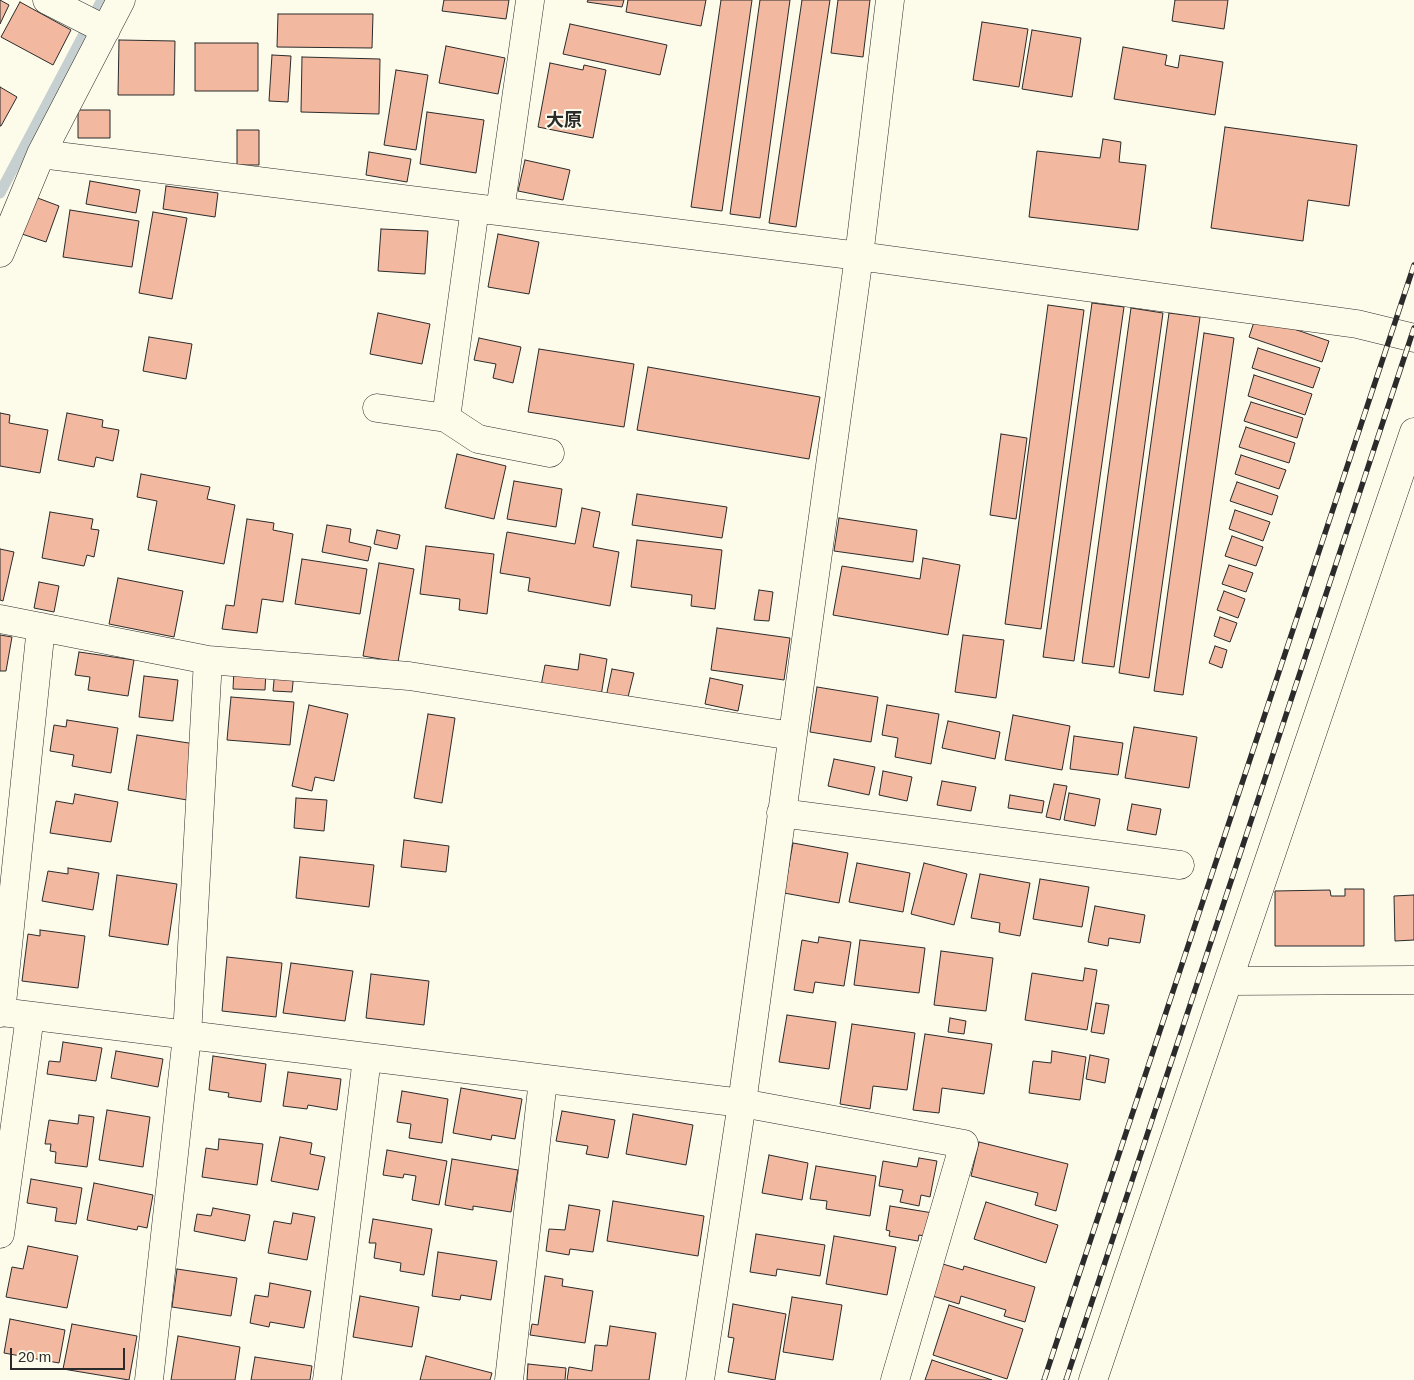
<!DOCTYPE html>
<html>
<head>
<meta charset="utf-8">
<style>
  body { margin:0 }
  #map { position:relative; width:1414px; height:1380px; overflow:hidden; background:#fdfbea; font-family:Helvetica,sans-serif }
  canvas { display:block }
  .scale { position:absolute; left:10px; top:1348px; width:115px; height:22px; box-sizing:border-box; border:2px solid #2b2b2b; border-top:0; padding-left:6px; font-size:15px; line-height:18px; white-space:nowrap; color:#2b2b2b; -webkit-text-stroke:4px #fdfbea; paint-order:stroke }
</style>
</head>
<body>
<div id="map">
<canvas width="1414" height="1380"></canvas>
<div class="scale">20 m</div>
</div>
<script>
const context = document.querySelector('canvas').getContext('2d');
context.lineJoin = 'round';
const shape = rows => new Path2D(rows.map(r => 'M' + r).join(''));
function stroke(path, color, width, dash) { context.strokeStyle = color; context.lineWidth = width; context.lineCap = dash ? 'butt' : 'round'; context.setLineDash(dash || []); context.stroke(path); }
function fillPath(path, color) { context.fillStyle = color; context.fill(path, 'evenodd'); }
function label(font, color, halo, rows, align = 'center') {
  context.font = font + ' Helvetica,"Noto Sans JP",sans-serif'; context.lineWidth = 4; context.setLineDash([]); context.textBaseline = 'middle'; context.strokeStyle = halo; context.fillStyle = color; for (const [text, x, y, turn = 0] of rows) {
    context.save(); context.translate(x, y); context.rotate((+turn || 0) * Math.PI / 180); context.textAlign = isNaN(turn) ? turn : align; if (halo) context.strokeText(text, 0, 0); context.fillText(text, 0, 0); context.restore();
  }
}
const stream = shape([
  [0,193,102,0]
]);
const building = shape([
  [0,0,9,5,0,24,0,0],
  [444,0,509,0,506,19,442,11,444,0],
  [588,0,624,0,622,7,587,2,588,0],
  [628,0,706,0,701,26,626,12,628,0],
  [721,0,752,0,722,211,691,207,721,0],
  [760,0,790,0,760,218,730,214,760,0],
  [802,0,830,0,796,227,769,223,802,0],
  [838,0,870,0,863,57,831,53,838,0],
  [1175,0,1228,0,1224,29,1172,21,1175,0],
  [20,2,71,30,53,65,1,37,20,2],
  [278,14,373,14,372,48,277,47,278,14],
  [982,22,1028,29,1019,87,973,80,982,22],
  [570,24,667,45,660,75,563,54,570,24],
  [1032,30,1081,38,1072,97,1022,89,1032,30],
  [119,40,175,41,174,95,118,95,119,40],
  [195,43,258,43,258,91,195,91,195,43],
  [446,46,505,58,498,94,439,83,446,46],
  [1123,47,1167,55,1165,65,1178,68,1180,55,1223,62,1215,115,1114,99,1123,47],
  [272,55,291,56,288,102,269,101,272,55],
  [302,57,380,59,379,114,301,112,302,57],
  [550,63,583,70,584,65,606,70,593,138,538,127,550,63],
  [396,70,428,75,416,150,384,145,396,70],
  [0,87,17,97,1,126,0,126,0,87],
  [78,110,110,110,110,138,78,138,78,110],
  [427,112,484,120,476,173,420,164,427,112],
  [1225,127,1357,145,1349,206,1308,200,1303,241,1211,228,1225,127],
  [237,130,259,130,259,165,237,165,237,130],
  [1103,139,1121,142,1119,162,1146,165,1138,230,1029,217,1037,151,1100,158,1103,139],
  [369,152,411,159,407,182,366,175,369,152],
  [525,160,570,170,563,200,518,191,525,160],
  [90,181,140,190,136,213,86,204,90,181],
  [166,186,218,193,215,217,163,209,166,186],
  [35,197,59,206,46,242,22,234,35,197],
  [70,210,139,221,132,267,63,257,70,210],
  [153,212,187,218,172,299,139,293,153,212],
  [381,229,428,231,425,274,378,271,381,229],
  [498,234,539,242,529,294,488,287,498,234],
  [1092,303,1124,307,1074,661,1043,657,1092,303],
  [1048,305,1084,310,1041,629,1005,624,1048,305],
  [1131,308,1163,313,1114,667,1082,663,1131,308],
  [378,313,430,324,422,364,370,354,378,313],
  [1169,313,1200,317,1149,678,1119,673,1169,313],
  [1256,316,1329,341,1322,362,1249,337,1256,316],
  [1204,333,1234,338,1183,695,1154,691,1204,333],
  [149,337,192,344,186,379,143,371,149,337],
  [479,338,521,347,513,383,493,378,496,364,474,360,479,338],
  [1258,348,1320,368,1313,388,1252,368,1258,348],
  [539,349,634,364,624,427,528,412,539,349],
  [648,367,820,397,809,459,637,430,648,367],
  [1254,375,1312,394,1305,415,1248,396,1254,375],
  [1251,402,1303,418,1297,438,1244,421,1251,402],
  [0,413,10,415,9,423,48,430,40,473,0,466,0,413],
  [67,413,103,420,102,427,119,430,113,461,96,457,94,467,58,460,67,413],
  [1246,427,1295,443,1289,463,1239,447,1246,427],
  [1001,434,1027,438,1016,519,990,515,1001,434],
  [457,454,506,466,494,519,445,508,457,454],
  [1241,455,1286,470,1279,489,1235,474,1241,455],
  [141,474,210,487,207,499,235,505,224,564,148,550,157,501,137,497,141,474],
  [514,481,562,489,556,527,507,519,514,481],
  [1237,482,1278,496,1272,515,1230,501,1237,482],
  [637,494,727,507,722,538,632,525,637,494],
  [582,508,600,512,593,547,619,552,610,606,528,591,530,578,500,573,507,532,575,544,582,508],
  [1235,510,1270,522,1263,541,1229,529,1235,510],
  [50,512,93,519,91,529,99,530,94,557,87,555,84,566,42,558,50,512],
  [839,518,917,530,913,562,834,551,839,518],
  [247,519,274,523,273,530,293,534,283,602,262,599,257,633,222,629,226,605,234,606,247,519],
  [327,525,351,529,349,542,371,547,368,561,322,552,327,525],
  [377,530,400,535,397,549,374,544,377,530],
  [1232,536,1263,547,1256,566,1225,556,1232,536],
  [637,540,722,550,715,609,691,606,692,595,631,587,637,540],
  [426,546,494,554,487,614,459,610,460,599,420,594,426,546],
  [0,549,14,552,3,601,0,600,0,549],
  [923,558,960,565,948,635,833,615,842,566,920,579,923,558],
  [302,559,367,569,360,614,295,604,302,559],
  [379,563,414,569,398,662,363,656,379,563],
  [1229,565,1253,573,1246,592,1222,584,1229,565],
  [118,578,183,591,174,637,109,624,118,578],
  [39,582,59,586,54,612,34,608,39,582],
  [759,590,773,592,769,621,754,620,759,590],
  [1224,591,1245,599,1238,618,1217,610,1224,591],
  [1220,617,1237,623,1230,642,1214,636,1220,617],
  [717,628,790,638,784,680,711,670,717,628],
  [0,635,12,637,6,671,0,671,0,635],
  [963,635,1004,640,996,698,955,692,963,635],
  [1215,646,1227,650,1222,668,1209,663,1215,646],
  [79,652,134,660,128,696,88,690,90,677,75,675,79,652],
  [580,654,607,659,601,696,541,686,545,665,578,670,580,654],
  [234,669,266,670,265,690,233,689,234,669],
  [612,669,634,673,627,701,606,697,612,669],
  [275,670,294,673,292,692,273,691,275,670],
  [144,676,178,680,173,721,139,717,144,676],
  [710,678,743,685,738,711,705,704,710,678],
  [817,687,878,697,871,742,810,732,817,687],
  [231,697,294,702,290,745,227,740,231,697],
  [309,705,348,714,334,781,315,777,312,791,292,786,309,705],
  [887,705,939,714,931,764,895,757,898,738,882,735,887,705],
  [428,714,455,718,442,803,414,798,428,714],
  [1013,715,1070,726,1062,770,1005,760,1013,715],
  [67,720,118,728,111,773,72,766,74,755,50,751,54,725,66,727,67,720],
  [948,721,1000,732,995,759,942,748,948,721],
  [1134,727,1197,737,1189,788,1125,778,1134,727],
  [137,735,195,744,187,800,128,790,137,735],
  [1074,736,1123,743,1118,775,1070,769,1074,736],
  [834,759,875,767,869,795,828,786,834,759],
  [883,771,912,777,907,801,879,795,883,771],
  [942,781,976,787,971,811,937,805,942,781],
  [1054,784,1067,786,1060,820,1046,817,1054,784],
  [1069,793,1100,799,1095,826,1064,820,1069,793],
  [75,794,118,802,111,842,50,833,56,801,73,804,75,794],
  [1010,795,1044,801,1042,813,1008,808,1010,795],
  [296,798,327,800,324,831,294,828,296,798],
  [1132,804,1161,809,1156,835,1127,830,1132,804],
  [404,840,449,846,446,872,401,867,404,840],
  [793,843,848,853,839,903,784,893,793,843],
  [300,857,374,865,369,907,296,898,300,857],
  [857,863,910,873,903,912,849,902,857,863],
  [924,863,967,874,954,925,911,914,924,863],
  [68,868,99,873,93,910,42,901,48,871,68,874,68,868],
  [980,874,1030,883,1020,936,999,932,1000,923,971,918,980,874],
  [117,875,177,884,168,945,109,936,117,875],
  [1040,879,1089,887,1082,927,1033,919,1040,879],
  [1345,889,1364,889,1364,946,1275,946,1275,891,1330,890,1331,896,1345,896,1345,889],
  [1414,895,1414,940,1395,941,1394,896,1414,895],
  [1095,906,1145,915,1140,943,1109,938,1108,946,1088,942,1095,906],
  [40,930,85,936,78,988,22,981,28,934,40,936,40,930],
  [819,937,851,942,844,986,815,982,813,993,794,990,802,940,818,943,819,937],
  [860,940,925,948,919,993,854,985,860,940],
  [941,951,993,958,986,1011,934,1005,941,951],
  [227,957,282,963,276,1017,222,1011,227,957],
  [291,963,353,971,345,1021,283,1013,291,963],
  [1085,968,1097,970,1087,1030,1025,1020,1032,973,1083,981,1085,968],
  [371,974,429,981,424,1025,366,1018,371,974],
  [1096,1003,1109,1005,1104,1034,1091,1032,1096,1003],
  [787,1015,836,1022,829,1069,779,1062,787,1015],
  [950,1018,966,1021,964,1034,948,1032,950,1018],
  [852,1024,915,1033,907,1090,873,1086,870,1109,840,1104,852,1024],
  [925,1034,992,1044,984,1094,942,1088,939,1113,913,1110,925,1034],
  [63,1042,102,1048,96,1081,47,1074,49,1061,60,1062,63,1042],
  [116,1051,163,1059,158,1087,111,1078,116,1051],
  [1052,1051,1086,1057,1080,1100,1029,1093,1033,1061,1051,1063,1052,1051],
  [1090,1055,1109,1059,1105,1083,1086,1079,1090,1055],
  [213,1056,266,1064,261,1102,228,1097,229,1093,209,1090,213,1056],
  [288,1072,341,1079,337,1110,308,1105,307,1109,283,1106,288,1072],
  [461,1088,522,1099,515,1139,492,1135,491,1140,453,1133,461,1088],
  [402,1091,448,1099,442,1143,409,1138,411,1124,397,1122,402,1091],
  [107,1110,150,1117,143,1167,99,1160,107,1110],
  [562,1111,615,1120,608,1158,586,1154,588,1146,556,1141,562,1111],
  [633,1114,693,1125,686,1165,626,1154,633,1114],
  [79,1115,94,1117,87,1167,55,1163,56,1152,50,1151,51,1144,45,1144,49,1120,78,1124,79,1115],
  [280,1137,312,1143,310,1154,325,1157,318,1190,271,1181,280,1137],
  [219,1139,263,1144,257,1185,202,1177,206,1148,218,1150,219,1139],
  [979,1142,1068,1164,1056,1211,1035,1205,1038,1193,971,1176,979,1142],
  [387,1150,447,1161,439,1205,412,1200,416,1176,404,1174,403,1178,383,1175,387,1150],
  [769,1155,808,1163,802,1200,762,1193,769,1155],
  [919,1158,937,1161,930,1197,921,1195,919,1206,900,1202,903,1190,879,1186,883,1161,917,1167,919,1158],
  [452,1159,518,1170,511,1212,473,1206,473,1210,445,1205,452,1159],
  [816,1166,876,1176,870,1216,826,1209,827,1201,810,1199,816,1166],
  [31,1179,82,1188,76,1224,55,1221,57,1208,27,1203,31,1179],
  [94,1183,153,1195,147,1228,138,1226,137,1230,87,1220,94,1183],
  [613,1201,704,1216,698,1256,607,1241,613,1201],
  [986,1202,1058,1225,1046,1263,974,1239,986,1202],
  [569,1205,600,1210,593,1252,570,1249,569,1255,546,1251,549,1229,565,1230,569,1205],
  [890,1206,933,1213,929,1237,919,1235,918,1241,889,1236,890,1231,886,1230,890,1206],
  [213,1208,250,1215,245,1241,194,1231,197,1214,211,1216,213,1208],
  [293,1213,315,1217,307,1260,268,1253,274,1221,291,1224,293,1213],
  [373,1219,432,1229,424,1275,400,1271,401,1263,374,1258,376,1243,369,1243,373,1219],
  [756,1234,825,1245,820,1276,777,1269,776,1276,750,1272,756,1234],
  [834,1236,896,1247,887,1295,826,1284,834,1236],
  [28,1246,78,1256,67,1308,6,1297,12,1267,23,1269,28,1246],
  [438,1252,497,1261,491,1300,461,1295,460,1300,432,1296,438,1252],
  [936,1262,963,1270,964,1266,1035,1287,1025,1322,1004,1316,1006,1310,961,1296,959,1304,926,1294,936,1262],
  [177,1269,237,1278,231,1316,172,1307,177,1269],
  [545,1276,563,1279,562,1286,593,1291,585,1343,530,1335,532,1324,538,1325,545,1276],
  [270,1283,311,1291,304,1328,270,1322,269,1327,250,1323,255,1295,268,1297,270,1283],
  [360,1296,419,1307,412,1347,353,1337,360,1296],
  [792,1297,842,1305,833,1360,783,1352,792,1297],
  [733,1304,786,1314,775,1380,728,1372,734,1338,728,1337,733,1304],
  [949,1305,1023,1329,1007,1379,933,1355,949,1305],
  [10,1319,65,1330,59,1363,4,1353,10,1319],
  [72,1324,137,1336,129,1380,63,1369,72,1324],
  [610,1326,656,1333,649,1380,567,1380,569,1367,592,1371,595,1345,607,1346,610,1326],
  [178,1336,240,1347,235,1380,171,1380,178,1336],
  [426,1356,492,1373,490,1380,420,1380,426,1356],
  [255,1357,312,1366,310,1380,251,1380,255,1357],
  [932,1360,992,1380,925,1380,932,1360],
  [528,1364,566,1368,565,1380,527,1380,528,1364]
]);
const street = shape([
  [47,0,106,30],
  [41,154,859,256,1357,324,1414,338],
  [500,211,530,1],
  [0,253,41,154,121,0],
  [377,408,446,418,475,208],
  [446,418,478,439,550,453],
  [0,619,208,660,409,676,792,736],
  [781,813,1180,865],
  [1229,981,1414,980],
  [0,1012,742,1103,964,1144,895,1380],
  [1,1013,41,627],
  [0,1234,30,1016],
  [149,1380,187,1036,208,660],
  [327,1380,367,1058],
  [509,1380,543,1080],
  [700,1380,742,1103,859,256,890,0],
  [1093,1380,1414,432]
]);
const rail = shape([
  [1044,1380,1414,265],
  [1066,1380,1414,328]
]);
const neighbourhoodNames = [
  ["大原",564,121]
];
stroke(stream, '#c7d0d0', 11);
fillPath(building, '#f2b8a0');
stroke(building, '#2b2b2b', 1);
stroke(street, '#2b2b2b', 29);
stroke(street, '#fdfbea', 28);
stroke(rail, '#2b2b2b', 5.5);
stroke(rail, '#fdfbea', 4, [11]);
label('bold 18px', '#2b2b2b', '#fdfbea', neighbourhoodNames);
</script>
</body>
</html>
